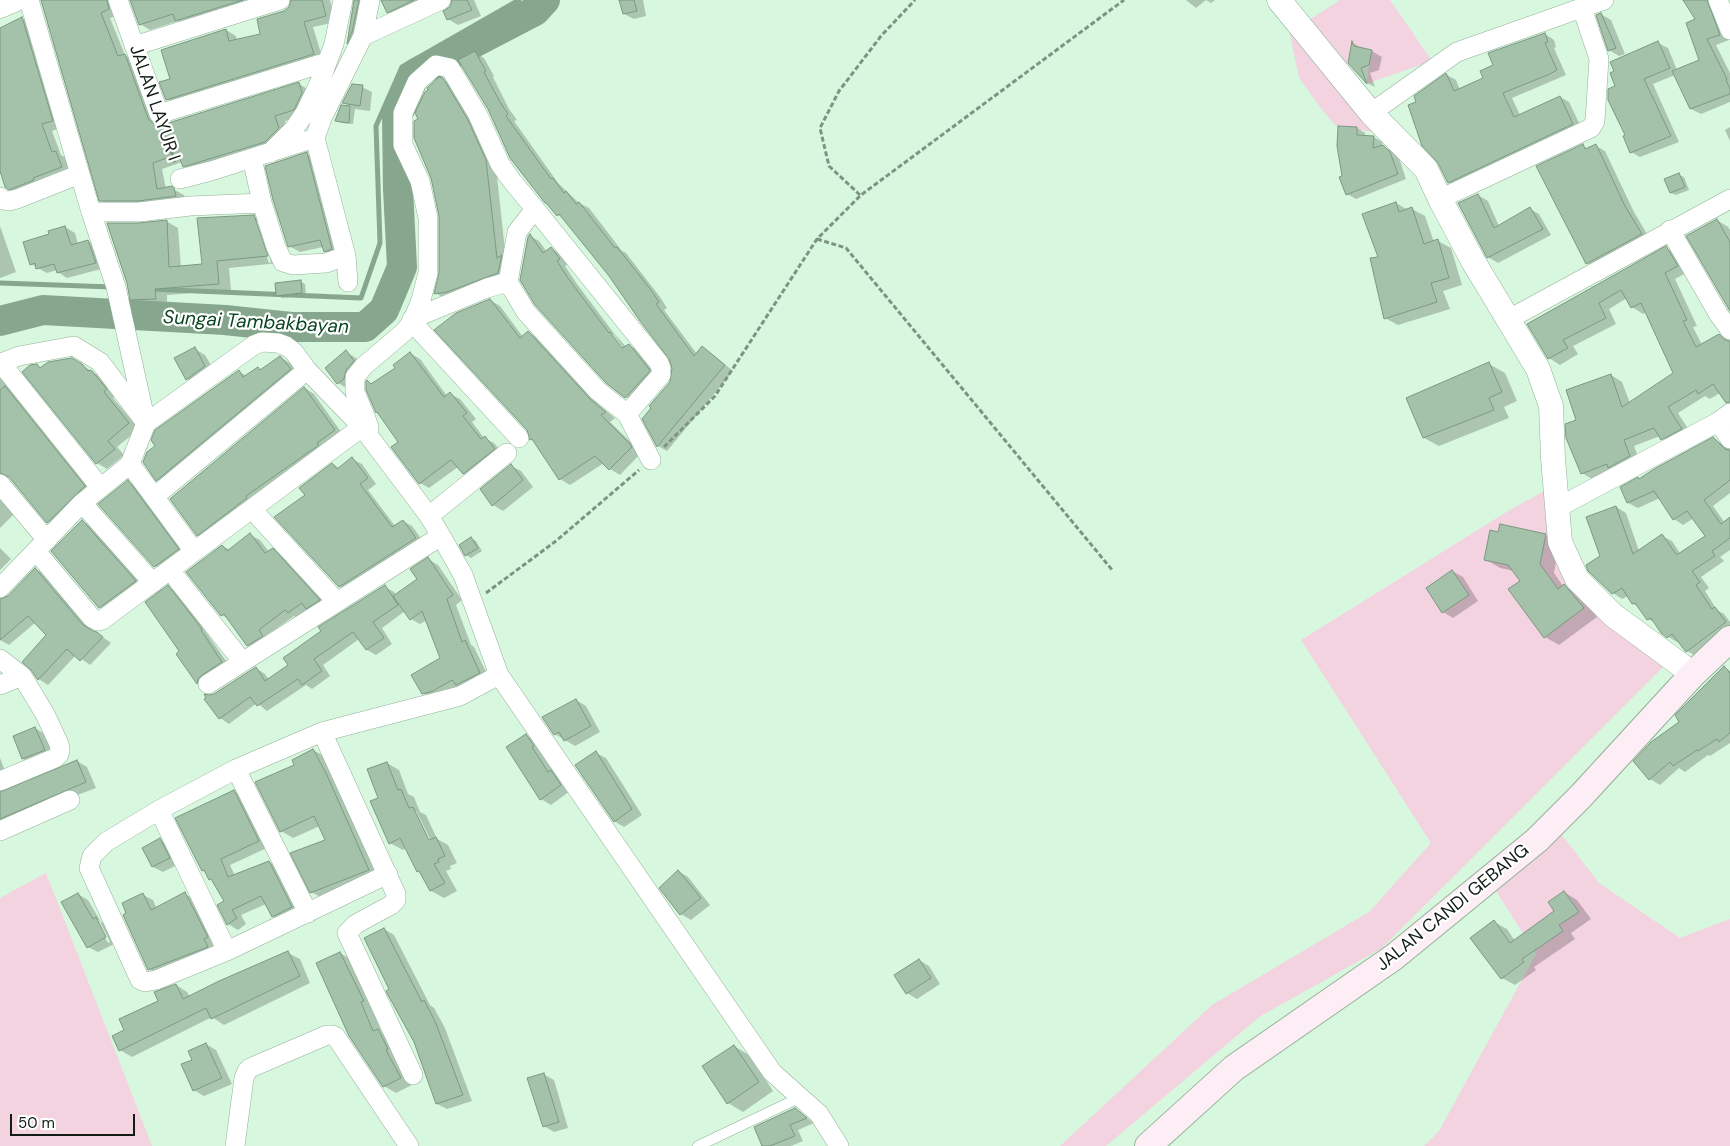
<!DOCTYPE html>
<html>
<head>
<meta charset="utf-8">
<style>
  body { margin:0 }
  #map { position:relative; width:1730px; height:1146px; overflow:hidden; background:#d7f7de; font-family:"DM Sans",sans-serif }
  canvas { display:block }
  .scale { position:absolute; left:10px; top:1114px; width:125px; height:22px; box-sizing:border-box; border:2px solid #111c14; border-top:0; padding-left:6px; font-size:15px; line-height:18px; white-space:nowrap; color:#111c14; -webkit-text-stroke:4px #fff; paint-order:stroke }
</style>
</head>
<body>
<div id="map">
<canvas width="1730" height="1146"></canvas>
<div class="scale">50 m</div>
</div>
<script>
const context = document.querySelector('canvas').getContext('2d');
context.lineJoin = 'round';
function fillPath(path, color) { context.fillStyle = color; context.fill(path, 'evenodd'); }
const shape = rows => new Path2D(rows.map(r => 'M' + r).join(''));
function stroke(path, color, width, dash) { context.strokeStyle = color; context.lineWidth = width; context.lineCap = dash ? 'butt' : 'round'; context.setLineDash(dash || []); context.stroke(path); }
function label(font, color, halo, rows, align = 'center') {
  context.font = font + ' "DM Sans",sans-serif'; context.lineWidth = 4.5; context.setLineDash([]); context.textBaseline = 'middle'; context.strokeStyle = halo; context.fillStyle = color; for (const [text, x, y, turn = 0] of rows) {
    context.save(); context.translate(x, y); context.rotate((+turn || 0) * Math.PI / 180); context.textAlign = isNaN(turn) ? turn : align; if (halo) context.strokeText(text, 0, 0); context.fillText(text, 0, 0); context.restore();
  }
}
const green = shape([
  [1340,0,1390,0,1432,61,1366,84,1372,50,1351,46,1344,79,1306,22],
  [1287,20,1355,98,1372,132,1335,125,1323,111,1299,78],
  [1545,491,1548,534,1668,662,1382,948,1259,1017,1106,1146,1060,1146,1212,1005,1369,912,1431,843,1301,640,1513,508],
  [1555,826,1599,883,1680,938,1730,919,1730,1146,1424,1146,1439,1131,1536,954,1496,891],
  [46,873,152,1146,0,1146,0,898]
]);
const shadow = shape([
  [41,0,119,0,119,15,110,18,125,55,135,61,159,126,299,84,309,90,304,115,285,121,288,134,275,147,194,172,184,166,182,162,162,169,166,189,171,188,182,194,184,195,185,202,111,206,100,200],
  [130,0,270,0,186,26,178,21,150,30,140,24],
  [292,0,330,0,336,22,313,27,323,60,177,105,167,99,172,80,226,30,236,36,237,41,261,35,258,20,289,9],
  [355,0,363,0,352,45,348,43],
  [383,0,435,0,398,17,388,12],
  [453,0,474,0,481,16,458,25,448,19],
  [621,0,643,0,646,16,634,19,624,14],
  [1186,0,1215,0,1211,3,1206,0,1196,8],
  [1684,0,1705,0,1706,5,1708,0,1718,0,1716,5,1729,40,1716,45,1730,73,1730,102,1701,114,1691,109,1675,75,1653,84,1679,142,1640,157,1631,152,1617,87,1658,43,1668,48,1677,70,1700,61,1697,20],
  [1601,14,1611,20,1625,54,1619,56,1609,50],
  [22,18,33,25,63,127,52,131,61,155,67,158,72,173,21,195,6,187,0,170,0,29],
  [1545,34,1554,40,1556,47,1554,48,1566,75,1512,98,1520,115,1560,97,1569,102,1582,129,1458,187,1449,182,1418,102,1447,75,1456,80,1460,90,1485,78,1494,65],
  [1353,43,1362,49,1372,51,1382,57,1379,70,1370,73,1375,87,1367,83,1349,62],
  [475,52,484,58,494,76,493,77,509,109,517,120,514,121,558,183,579,203,589,208,622,251,626,253,660,297,667,308,664,310,697,354,702,348,711,353,733,371,667,451,658,446,674,368,671,358,610,275,565,219,558,215,511,158],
  [442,79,453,85,496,167,508,278,445,299,436,293,440,273,440,215,420,119],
  [362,87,372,92,370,111,355,109,353,124,341,123,336,121,342,106,351,107,344,103],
  [1730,127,1730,141,1725,130],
  [1357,128,1365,133,1365,136,1374,137,1382,142,1382,146,1392,151,1399,158,1406,179,1356,199,1347,194,1344,177],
  [1583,146,1588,149,1596,146,1605,151,1634,212,1650,239,1596,268,1587,263],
  [307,154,317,159,342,254,334,257,324,251,323,247,300,252,289,246],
  [1679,175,1684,177,1689,190,1676,195,1671,193],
  [1478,195,1488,201,1499,226,1530,209,1539,214,1551,235,1498,263,1488,257],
  [1396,203,1408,210,1412,209,1425,216,1434,242,1438,241,1451,248,1462,285,1443,291,1450,309,1398,325,1385,318,1379,258],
  [254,216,266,223,279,263,229,268,231,290,167,295,167,305,144,306,132,299,139,224,166,221,178,228,181,268,204,265],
  [255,221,258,221,271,262,269,263],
  [1717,220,1728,227,1730,230,1730,308],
  [0,226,16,272,0,278],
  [65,227,75,233,78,244,88,241,98,247,105,268,67,278,58,272,57,270,47,273,31,264,50,235],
  [530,236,539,241,547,252,551,248,560,254,568,264,565,266,577,284,616,336,619,339,626,347,629,345,638,350,658,375,634,402,626,397],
  [610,334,613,334,627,353,625,354],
  [1666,248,1677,254,1688,272,1675,279,1697,326,1693,327,1702,345,1719,335,1730,342,1730,402,1725,399,1720,393,1710,399,1705,396,1678,413,1692,435,1673,445,1660,436,1634,446,1640,462,1592,479,1582,473,1611,375,1622,382,1630,403,1674,374,1646,312,1643,314,1632,307,1627,298,1609,309,1616,324,1573,346,1578,354,1560,365,1549,358,1528,324],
  [301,282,305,284,306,295,282,298,277,295],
  [490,300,500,306,523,337,528,332,538,338,600,406,615,418,610,422,640,451,641,453,620,475,610,469,604,463,570,485,560,479,535,441,531,439],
  [195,349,205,355,215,372,197,385,187,379,176,359],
  [346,352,356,358,363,367,348,389,338,383,327,368],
  [410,353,420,359,447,396,450,394,460,399,476,419,472,422,484,438,494,443,503,454,473,479,463,474,458,467,429,488,420,483,368,382,373,384,397,368],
  [280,357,290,363,300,375,167,485,157,480,157,446,239,372,247,376,258,368,261,370],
  [72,359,101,377,116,396,113,398,139,429,117,447,124,455,107,469,97,463,24,372,37,366,41,368],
  [1489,364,1505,373,1517,401,1504,407,1509,418,1439,446,1424,438],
  [0,376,94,492,58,527,48,522,11,478,0,472],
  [305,388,314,394,344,436,207,540,198,535],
  [1713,439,1723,444,1730,451,1730,493,1713,506,1725,523,1730,519,1730,550,1720,557,1724,561,1701,577,1709,588,1705,591,1717,610,1724,614,1730,622,1730,632,1696,656,1687,651,1679,641,1677,642,1667,636,1657,624,1648,619,1640,607,1633,604,1628,596,1622,599,1613,593,1602,557,1616,507,1626,513,1639,551,1662,536,1672,541,1680,553,1707,536,1694,518,1683,525,1674,519,1660,498,1638,508,1628,503,1621,488,1640,480],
  [352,459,362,464,376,484,368,490,395,526,403,521,412,526,425,544,349,592,340,586,307,496,333,464,339,468],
  [511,466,521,471,533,487,503,511,493,505],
  [128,482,136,486,186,554,163,571,155,566],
  [0,490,15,513,0,528],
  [82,521,92,527,145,587,109,613,100,607],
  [250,535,260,540,269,552,273,550,282,555,328,605,298,618,294,616,267,635,257,651,248,645,230,620,222,615,223,546,230,550],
  [1545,535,1559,543,1554,573,1563,586,1579,594,1597,617,1559,645,1545,637,1521,581,1514,571,1500,568,1485,559],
  [471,538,476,541,482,551,471,558,466,555,460,545],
  [0,548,11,559,0,570],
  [428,559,438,565,462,600,456,605,471,645,474,647,489,678,433,699,423,693,441,658,427,620,420,624,411,619,405,611,382,628,392,644,376,655,367,650,359,639,323,665,330,676,312,689,306,685,267,711,257,703,229,724,220,718,215,695,256,668,265,674,269,680,290,666,385,587,394,592,396,595,419,580],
  [35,569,45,574,93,632,97,633,111,643,90,665,76,655,48,685,39,679,32,669,48,635,36,622,9,645,0,640,0,600,9,597],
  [1452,571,1463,577,1478,601,1453,618,1443,612],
  [168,587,178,592,231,668,207,689,198,684,177,654,181,652],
  [1724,667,1730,671,1730,743,1710,756,1708,755,1685,772,1679,768,1660,785,1650,779,1680,722],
  [576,700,586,706,600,732,575,746,555,734],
  [35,728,45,734,54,756,33,764,23,759,14,736],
  [526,735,536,741,543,752,541,753,555,774,561,777,570,791,551,805,541,799],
  [313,750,326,757,380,877,324,899,311,892,326,840,320,826,293,838,281,831,296,765],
  [596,753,606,758,642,815,624,827,614,821],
  [0,758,7,776,0,782],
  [77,761,87,767,96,788,0,824,0,793],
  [387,763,399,770,408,794,414,797,420,812,426,815,437,839,448,845,457,863,450,866,451,869,446,871,457,891,444,898,431,891,422,874,418,871,406,848,403,850,390,843,380,799],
  [414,811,416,811,433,845,431,846],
  [234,791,244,797,269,847,230,865,235,876,269,862,279,868,302,913,283,922,272,916,266,904,241,915,246,924,238,930,228,924,225,901,214,881,203,870],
  [160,840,170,845,179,864,163,872,153,867,144,848],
  [678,871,688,877,710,905,691,920,681,914],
  [1564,892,1577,900,1591,919,1571,933,1575,939,1534,967,1536,970,1515,985,1502,978,1494,922,1507,929,1515,941,1556,911],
  [78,894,88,900,101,922,106,924,116,943,98,952,88,947],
  [96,920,99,920,110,942,108,943],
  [185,894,194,899,217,943,213,945,217,952,158,975,149,969,143,895,153,900,157,909],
  [384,929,394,935,430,1005,434,1008,445,1028,472,1101,447,1109,437,1104,415,1041,391,990],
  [288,953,300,959,310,983,224,1025,212,1017,132,1057,120,1050,126,1030,176,985,187,992,190,997],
  [340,953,352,960,382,1033,390,1037,398,1057,412,1085,396,1093,384,1086],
  [919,960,929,966,940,984,917,999,907,993],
  [206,1044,216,1050,232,1084,204,1096,194,1090,194,1060],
  [734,1046,749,1055,773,1091,743,1112,728,1103],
  [543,1074,554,1080,568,1128,554,1132,544,1126],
  [795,1109,814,1123,798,1130,803,1141,791,1146,763,1146]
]);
const stream = shape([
  [0,283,112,287],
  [150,289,361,298,380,243,376,126,402,67,519,0]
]);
const river = shape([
  [0,321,43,310,225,320,291,327,365,327,384,310,402,267,398,189,397,116,416,73,535,11,545,0]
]);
const building = shape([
  [41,0,107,0,109,9,101,13,118,56,125,54,148,118,151,122,156,125,162,125,299,82,302,93,294,110,275,116,279,128,265,142,183,167,178,154,153,163,157,189,172,186,174,188,176,196,138,201,99,201,41,0],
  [130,0,243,0,175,21,173,14,139,25,130,0],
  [291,0,322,0,326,16,304,22,314,54,166,100,159,82,170,79,161,50,226,29,229,41,260,34,257,19,284,11,289,7,291,0],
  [354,0,359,0,352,32,347,44,354,0],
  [381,0,414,0,387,13,381,0],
  [452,0,467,0,472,10,447,20,443,11,450,7,452,0],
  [619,0,634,0,637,11,623,14,619,0],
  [1683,0,1707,0,1720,35,1707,39,1727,79,1726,80,1730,89,1730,94,1690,109,1672,71,1699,60,1686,23,1695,19,1683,0],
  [1601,13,1616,48,1608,51,1596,15,1601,13],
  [22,17,53,121,42,124,52,152,56,151,62,167,33,178,34,180,9,190,5,187,0,171,0,28,22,17],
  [1545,33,1548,42,1545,43,1557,70,1550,74,1503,93,1514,117,1560,96,1573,124,1448,183,1438,163,1422,146,1408,105,1416,102,1414,96,1446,73,1454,91,1483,78,1480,71,1493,65,1488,53,1545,33],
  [1352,41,1354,46,1372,50,1369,65,1361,68,1367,84,1348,63,1352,41],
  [1658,41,1670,68,1644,79,1671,136,1630,153,1623,136,1625,135,1608,100,1608,89,1615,86,1610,73,1614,71,1610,62,1658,41],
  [475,51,486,71,484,72,500,102,508,114,506,116,551,179,553,178,564,193,566,191,576,204,579,202,615,248,617,247,651,290,659,302,656,304,694,356,702,346,725,365,657,447,642,419,651,408,649,406,670,382,672,368,669,359,640,321,609,276,559,214,557,216,546,203,545,203,510,158,488,109,458,60,475,51],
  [439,77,443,78,468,120,486,160,497,258,502,255,498,273,447,292,434,294,439,273,439,216,431,178,414,138,414,121,418,119,415,113,425,92,428,90,427,88,439,77],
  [352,84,363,85,360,106,342,103,352,84],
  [341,105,350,106,349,123,335,121,341,105],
  [1338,126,1357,127,1357,135,1374,136,1373,148,1383,145,1390,152,1398,174,1346,195,1339,177,1342,176,1337,146,1338,126],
  [1583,144,1585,149,1596,144,1625,206,1642,234,1586,264,1536,166,1583,144],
  [307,152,332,249,324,252,320,240,288,247,273,200,265,166,307,152],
  [1679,173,1685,187,1670,193,1664,179,1679,173],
  [1478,194,1494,228,1530,207,1543,229,1487,258,1458,203,1478,194],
  [1396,202,1399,212,1412,207,1424,244,1438,239,1449,278,1431,283,1437,302,1384,319,1370,258,1378,257,1362,214,1396,202],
  [254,215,268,256,217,261,219,284,155,289,156,299,130,300,127,283,107,223,139,223,167,220,169,267,202,264,197,218,254,215],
  [1717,219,1730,242,1730,311,1686,236,1717,219],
  [65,226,71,245,88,240,96,263,57,273,54,264,36,269,35,263,30,265,23,242,49,234,48,231,65,226],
  [530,234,543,253,551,247,560,259,557,261,568,278,609,333,610,332,622,348,629,344,649,369,650,371,625,398,606,383,535,305,520,280,528,237,530,234],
  [1666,246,1678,266,1665,273,1687,320,1683,321,1696,347,1719,334,1725,340,1730,341,1730,402,1726,403,1713,384,1698,394,1696,390,1668,407,1682,429,1661,440,1654,428,1624,440,1630,456,1608,468,1607,464,1581,474,1566,438,1565,424,1576,420,1566,390,1611,374,1622,407,1673,373,1641,303,1631,308,1621,290,1599,303,1606,318,1563,340,1568,348,1548,359,1527,324,1666,246],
  [301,280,302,293,276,296,275,283,301,280],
  [490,299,520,338,528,331,590,399,606,412,601,415,630,444,632,447,609,470,595,456,559,480,532,439,530,440,527,430,434,330,456,313,490,299],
  [195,347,205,366,186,380,174,358,195,347],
  [346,350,354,361,346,370,344,379,337,384,325,368,346,350],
  [410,352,444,397,450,392,467,413,463,416,481,439,485,436,495,449,463,474,451,460,419,484,391,447,398,442,377,412,376,413,366,390,366,381,367,380,371,384,395,368,393,365,410,352],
  [280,356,291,369,156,481,143,462,147,452,155,446,151,440,155,430,239,370,243,377,258,367,260,370,280,356],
  [72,358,82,364,88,371,91,370,107,389,104,392,129,423,108,441,115,449,96,464,22,372,30,365,37,364,40,368,48,362,72,358],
  [1489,362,1502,392,1489,398,1494,410,1423,438,1406,398,1489,362],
  [5,386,85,486,47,523,9,477,0,473,0,390,5,386],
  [304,387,335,430,317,443,319,445,246,496,247,498,197,536,170,499,304,387],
  [1713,437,1725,449,1730,450,1730,480,1704,500,1721,524,1730,517,1730,538,1712,551,1715,556,1692,571,1700,582,1696,585,1712,609,1715,607,1726,622,1686,652,1672,634,1667,638,1661,633,1651,618,1647,620,1635,603,1632,604,1622,588,1612,594,1588,571,1586,565,1600,556,1586,517,1616,506,1633,554,1662,534,1676,554,1678,554,1705,536,1687,511,1673,520,1654,491,1627,503,1620,487,1638,477,1639,479,1654,469,1713,437],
  [352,457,368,478,360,484,392,527,403,520,416,538,339,587,274,517,305,495,299,488,332,463,337,469,352,457],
  [511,464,523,480,492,506,480,489,511,464],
  [128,480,179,549,154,567,98,504,128,480],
  [82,520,136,581,99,608,51,551,82,520],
  [1500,524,1546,534,1540,564,1558,589,1564,584,1584,608,1544,638,1508,589,1520,581,1508,565,1484,560,1490,530,1498,532,1500,524],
  [250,533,265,553,273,548,320,600,306,609,302,603,288,613,285,610,259,630,263,636,247,646,224,614,221,616,186,572,222,545,227,551,250,533],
  [471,537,478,548,465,556,459,545,471,537],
  [428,557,453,595,447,599,462,642,465,640,480,673,456,685,452,680,433,691,422,694,411,675,440,658,422,611,410,620,393,596,417,579,410,569,428,557],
  [35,568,83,625,93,631,97,632,103,637,80,661,67,649,38,680,31,670,22,662,46,635,28,616,0,640,0,599,8,596,35,568],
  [1452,570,1469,595,1442,613,1426,588,1452,570],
  [168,585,202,629,201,630,222,662,202,675,198,679,197,684,176,654,179,651,145,602,168,585],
  [385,585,398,605,373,622,384,638,366,650,353,632,314,659,322,671,302,685,298,679,257,706,250,697,219,719,204,699,206,698,204,694,209,695,214,694,256,667,265,681,288,665,283,658,321,631,318,627,385,585],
  [1724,666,1730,673,1730,733,1719,742,1717,739,1698,751,1697,750,1673,766,1670,762,1649,780,1633,761,1651,742,1679,722,1675,715,1724,666],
  [576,699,591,726,564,741,559,732,554,735,542,717,576,699],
  [35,727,45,750,22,759,13,736,35,727],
  [526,734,534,746,532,747,548,772,551,770,561,785,540,800,506,747,526,734],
  [313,749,326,773,369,870,310,893,290,853,325,840,314,816,280,832,255,782,294,765,292,760,313,749],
  [596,751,632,809,614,822,575,765,596,751],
  [77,760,86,782,0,819,0,792,77,760],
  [387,762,398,790,401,789,409,808,413,807,429,840,436,837,445,856,438,859,439,862,434,864,445,883,430,891,419,871,417,872,400,838,389,844,370,801,378,798,367,769,387,762],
  [234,790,259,841,221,859,228,877,269,861,292,907,272,917,261,896,232,910,237,918,227,925,217,905,224,901,211,879,209,880,204,870,202,871,175,818,234,790],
  [160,838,170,858,152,867,142,848,160,838],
  [678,870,701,898,680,915,659,888,678,870],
  [1564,891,1579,912,1559,925,1563,931,1522,959,1524,962,1501,979,1470,938,1494,920,1510,943,1554,911,1548,902,1564,891],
  [185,892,208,937,204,939,208,947,148,970,123,915,126,913,122,903,143,893,151,910,185,892],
  [78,893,93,919,96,917,106,937,87,948,61,902,78,893],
  [384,928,422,1002,424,1000,435,1021,463,1095,436,1104,414,1042,388,995,386,991,389,989,364,938,384,928],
  [288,951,300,976,211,1019,206,1008,119,1051,112,1036,124,1030,119,1019,158,1001,154,992,176,984,183,999,219,981,288,951],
  [340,952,364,1001,361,1002,373,1031,378,1029,388,1049,386,1050,401,1078,383,1087,349,1036,316,963,340,952],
  [919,959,931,978,906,994,894,975,919,959],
  [206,1043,222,1078,193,1091,181,1064,192,1060,188,1051,206,1043],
  [734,1045,759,1082,727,1104,702,1066,734,1045],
  [544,1073,559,1122,543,1127,527,1078,544,1073],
  [795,1108,807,1118,790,1125,795,1136,770,1146,762,1146,754,1127,795,1108]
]);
const path = shape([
  [164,129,175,163],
  [860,195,829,166,820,128,839,91,881,36,915,0],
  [817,239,846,248,1113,571],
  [664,447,715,396,817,239,861,195,1124,0],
  [486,593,556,541,639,470]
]);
const service = shape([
  [698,1146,801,1097]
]);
const minor = shape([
  [118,0,159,114,327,62],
  [1718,0,1730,30],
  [363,36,441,0],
  [134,46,280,0],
  [1371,113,1457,52,1604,0],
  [315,138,322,118,363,36,370,0],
  [315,138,346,256,348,282],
  [270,153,294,129,305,113,319,84,334,44,343,0],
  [252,158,262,203,276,247,283,262,293,265,326,263,346,256],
  [180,179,211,171,315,138],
  [0,197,3,200,9,201,17,199,80,174],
  [1440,199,1591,128,1595,121,1599,59,1582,8],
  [91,212,139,212,190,206,262,203],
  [1670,230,1719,315,1730,330],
  [412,319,487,288,508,282],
  [1509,319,1730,199],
  [412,322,519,438],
  [627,414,651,460],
  [1718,422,1730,439],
  [368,432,369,427,365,416,355,392,355,377,364,366,404,332,412,322,421,300,428,273,428,218,420,181,403,145,403,113,417,82,436,65,450,68,478,115,500,164,512,181,535,209,659,363,661,368,661,375,627,414,598,391,526,312,508,282,517,232,535,209],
  [130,464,194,551],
  [0,484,47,540],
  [100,487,1,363,19,356,74,346,100,362,146,423,254,345,262,342,278,343,286,346,294,352,307,370,362,427,429,516,441,536,463,575,499,675,772,1072,819,1114,839,1146],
  [154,497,307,370],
  [82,503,153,583],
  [1557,508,1718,422,1730,413],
  [429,516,507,453],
  [36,551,92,618,98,621,102,620,362,427],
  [177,579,242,661],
  [0,588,82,503,130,464,146,423,116,287,91,212,29,0],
  [337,602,441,536],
  [0,659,22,676,45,714,59,744,60,750,59,754,55,758,0,781],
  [208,684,337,602,259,517],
  [0,685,22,676],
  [322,732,396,894,396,900,391,905,356,924,347,933,413,1075],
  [236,769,308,913],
  [159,810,227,951],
  [0,831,70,800],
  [388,874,227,951,156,980,145,982,140,980,89,868,92,856,106,842,159,810,236,769,322,732,460,696,499,675],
  [235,1146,244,1078,247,1071,250,1068,327,1035,332,1035,336,1037,409,1146]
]);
const tertiary = shape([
  [1279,0,1371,113,1426,169,1440,199,1473,261,1538,369,1551,406,1553,458,1560,542,1577,579,1613,615,1693,674],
  [0,6,14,0]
]);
const secondary = shape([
  [1148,1146,1234,1068,1394,957,1537,840,1581,796,1693,674,1730,639]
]);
const streetNames = [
  ["JALAN LAYUR I",154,103,71],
  ["JALAN CANDI GEBANG",1453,908,-39]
];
const waterNames = [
  ["Sungai Tambakbayan",256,323,3]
];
fillPath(green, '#f3d3e0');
fillPath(shadow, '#0003');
stroke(stream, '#86a78d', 5);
stroke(river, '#86a78d', 30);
fillPath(building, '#a4c2aa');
stroke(building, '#7b9881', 1);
stroke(service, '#93b199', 11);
stroke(minor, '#93b199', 20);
stroke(tertiary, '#93b199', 25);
stroke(secondary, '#93b199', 28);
stroke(path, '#7e9483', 3, [5, 2.5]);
stroke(service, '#fff', 10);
stroke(minor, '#fff', 19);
stroke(tertiary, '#fff', 24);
stroke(secondary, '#fdedf4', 26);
label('18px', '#111c14', '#fff', streetNames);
label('italic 19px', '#0b4421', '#fff', waterNames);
</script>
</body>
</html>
